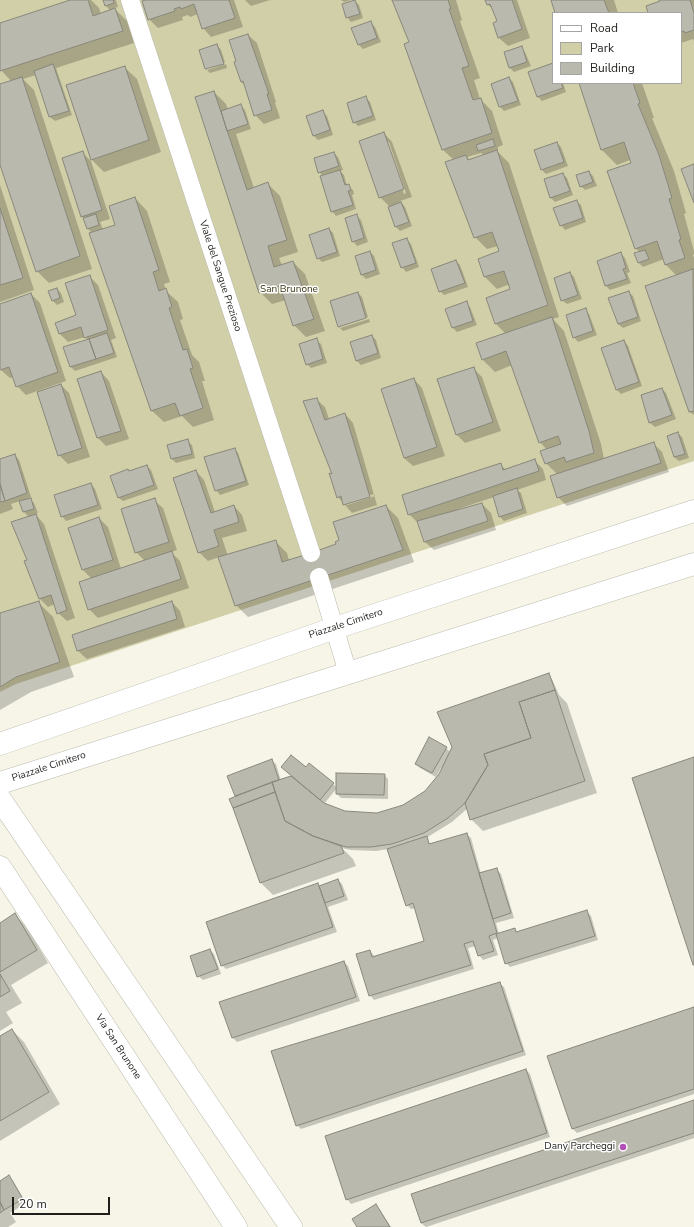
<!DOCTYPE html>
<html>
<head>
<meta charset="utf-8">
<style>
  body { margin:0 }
  #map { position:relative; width:694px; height:1227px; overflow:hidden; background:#f6f5e8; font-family:"Nunito Sans",sans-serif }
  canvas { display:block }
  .legend { position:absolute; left:552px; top:12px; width:130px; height:72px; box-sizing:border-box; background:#fff; border:1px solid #a6a5a4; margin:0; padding:5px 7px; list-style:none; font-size:12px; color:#201f1b }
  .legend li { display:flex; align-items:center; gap:8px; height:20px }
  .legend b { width:20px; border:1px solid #a6a5a4 }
  .scale { position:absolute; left:12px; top:1197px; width:98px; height:18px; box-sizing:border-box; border:2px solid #201f1b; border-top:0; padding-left:5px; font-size:12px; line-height:14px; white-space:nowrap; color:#201f1b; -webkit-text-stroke:3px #fff; paint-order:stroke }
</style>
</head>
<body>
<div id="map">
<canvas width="694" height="1227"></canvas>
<ul class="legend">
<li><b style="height:5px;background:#fff"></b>Road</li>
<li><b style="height:11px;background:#d1cfa7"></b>Park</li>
<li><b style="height:11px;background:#bab9ad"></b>Building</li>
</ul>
<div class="scale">20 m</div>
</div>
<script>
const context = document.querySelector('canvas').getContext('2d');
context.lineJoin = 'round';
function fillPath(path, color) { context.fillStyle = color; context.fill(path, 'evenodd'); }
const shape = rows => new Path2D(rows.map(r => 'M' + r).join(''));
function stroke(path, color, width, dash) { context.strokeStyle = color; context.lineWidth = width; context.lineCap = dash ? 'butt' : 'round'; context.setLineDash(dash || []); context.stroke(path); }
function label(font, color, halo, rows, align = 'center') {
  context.font = font + ' "Nunito Sans",sans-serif'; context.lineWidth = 3; context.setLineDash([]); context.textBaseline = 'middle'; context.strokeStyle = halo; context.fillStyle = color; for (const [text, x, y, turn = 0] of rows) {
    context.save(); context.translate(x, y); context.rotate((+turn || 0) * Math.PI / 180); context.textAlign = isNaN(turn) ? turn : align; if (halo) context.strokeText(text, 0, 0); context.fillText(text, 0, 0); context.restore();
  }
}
const green = shape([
  [0,0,694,0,694,461,16,684,0,692],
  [553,13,681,13,681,83,553,83]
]);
const shadow = shape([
  [73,0,91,0,99,8,101,14,111,11,105,5,104,0,116,0,118,7,114,8,127,21,134,43,56,68,72,115,55,121,50,117,36,75,23,79,34,90,92,269,49,283,37,271,0,162,0,85,12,82,0,69,0,24],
  [146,0,234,0,243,27,211,37,203,28,198,14,190,17,188,15,182,17,183,20,158,28,149,19],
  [245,0,270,0,251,6],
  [341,0,351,0,344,2],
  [393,0,456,0,462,20,460,21,480,78,474,80,480,99,492,111,503,145,498,147,498,150,496,150,509,163,559,317,553,319,564,331,601,444,604,459,654,444,662,452,669,472,567,506,558,497,557,474,546,463,547,450,540,442,512,365,495,372,483,360,477,344,506,334,496,324,487,298,512,290,510,284,497,289,485,277,501,252,498,246,487,249,475,237,454,160,443,150,405,44,410,43],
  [481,153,484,155,470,160,467,157],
  [486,0,517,0,530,38,508,46,499,38,498,22,494,10,488,5],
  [552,0,614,0,618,13,556,13],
  [660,0,694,0,694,41,693,39,681,43,681,13,650,13,661,2],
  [355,1,359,5,363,18,351,22,347,17],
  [371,23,375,27,381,42,363,49,359,45,353,29],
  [248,35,257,43,276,102,275,103,280,118,264,124,255,115,246,86,241,82,237,62],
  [217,45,221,50,225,62,207,68,207,70,226,64,227,68,210,73,206,69,200,51],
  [521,48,525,52,531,66,514,72,510,68,505,53],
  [553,65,553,83,563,83,566,92,542,101,538,97,529,73],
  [124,67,137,79,161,152,104,172,92,160],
  [509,78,513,82,521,105,504,111,500,107],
  [580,83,642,83,654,118,652,118,674,171,686,213,684,214,694,251,694,254,693,255,694,258,694,415,690,412,677,276,666,265,664,259,643,267,639,263,640,252,635,248,633,164,630,160,617,165,602,150],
  [214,92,226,104,228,110,241,106,245,110,251,129,236,134,254,188,268,184,280,196,298,252,279,258,282,265,293,262,305,274,325,331,306,337,294,325,286,300,272,304,260,292],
  [365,97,370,102,376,120,358,126,354,122],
  [323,112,327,116,333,135,318,140,314,136],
  [384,133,392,142,412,197,400,201,405,207,412,226,400,231,396,227,390,207,380,197],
  [387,142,389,142,406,193,404,194],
  [557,143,561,147,568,166,546,174,542,170,535,151],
  [82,152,91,161,110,219,100,222,103,230,116,225,135,198,147,211,170,282,164,284,166,291,178,302,183,319,180,320,192,355,199,362,205,381,202,381,214,420,193,427,182,416,164,422,151,410,92,233,88,229,85,219,82,216],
  [334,153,338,157,343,170,340,171,344,175,347,186,353,190,354,194,352,195,356,209,336,216,332,211,323,176,319,172],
  [589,172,593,176,597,186,585,190,581,186],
  [563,174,567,178,573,195,555,202,551,198,545,180],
  [0,185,34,290,0,302],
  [576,201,581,205,586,222,565,230,561,225],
  [356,216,361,220,368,242,357,246,353,241],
  [329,229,333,233,340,256,322,262,318,258],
  [407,240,411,244,419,267,406,272,402,267],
  [370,252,374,256,380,274,366,279,362,275],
  [621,254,625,258,630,272,627,273,631,283,610,290,606,286,598,262],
  [456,261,460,265,468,287,444,295,440,291],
  [570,273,574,277,582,299,567,304,562,300],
  [89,276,98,285,116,338,111,340,117,357,75,371,71,367,88,340,85,337,68,342,60,334,77,316],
  [57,289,61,293,64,302,57,305,53,301],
  [628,292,633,296,641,321,623,328,618,324],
  [358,293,362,297,368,317,340,326,340,328,369,319,370,322,343,331,339,327,331,302],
  [31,294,40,303,66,381,26,395,17,386,14,377,10,378,1,370,0,366,0,305],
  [466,303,470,307,477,325,457,332,453,328],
  [585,310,589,314,597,335,578,342,574,337],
  [372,336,376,340,381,358,361,365,356,360],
  [316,340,321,344,327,363,311,368,307,364],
  [624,341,628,346,642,386,621,394,617,390],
  [473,368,482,377,501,431,465,443,457,435],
  [101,372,109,381,129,439,106,446,98,438,78,379],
  [414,379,422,388,445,456,413,466,404,458,382,389],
  [61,385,69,393,90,457,68,464,59,455],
  [662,389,666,393,676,419,655,427,650,423,642,396],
  [316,399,325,407,329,419,345,414,353,423,377,505,352,513,338,497],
  [374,494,375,496,347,505,346,503],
  [678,433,682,437,689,458,679,461,674,457],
  [187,441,192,445,195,458,176,463,172,459,168,446],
  [234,449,238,453,249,485,220,495,216,490],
  [15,455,19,460,31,497,29,498,34,503,38,513,35,514,44,524,75,618,67,621,58,613,55,604,48,607,40,599,28,561,29,517,24,512,20,501,11,504,13,509,0,514,0,460],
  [534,460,543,469,546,480,517,490,521,493,527,513,504,521,500,517,494,497,458,509,459,511,482,504,491,513,496,530,434,550,425,542,419,522,418,523,409,514,500,464,506,470],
  [147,466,151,470,158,489,123,501,118,497,129,472],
  [196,471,204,480,215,512,234,506,242,515,247,531,222,538,228,556,275,541,287,553,289,560,337,545,386,506,398,518,414,562,248,617,236,605,219,557,208,561,199,552],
  [91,484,95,489,102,509,66,521,62,516],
  [154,500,163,508,177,550,171,552,180,561,189,588,98,618,89,609,92,579,83,570,99,518,108,527,121,569,145,561,136,552],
  [38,602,53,617,74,677,31,692,0,710,0,614],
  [172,602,180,611,185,627,87,659,78,651,73,635],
  [548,675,552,679,559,695,567,703,597,793,483,831,471,819,468,808,452,822,426,838,431,845,466,834,471,838,481,874,496,869,501,874,514,918,496,923,499,934,514,929,518,933,587,912,591,916,598,940,510,967,506,963,498,938,493,940,498,955,483,960,479,955,476,946,468,948,474,969,374,1000,370,995,370,951,375,957,426,942,416,908,411,909,407,905,388,849,376,851,351,850,342,848,353,859,356,866,273,895,261,883,231,799,236,797,228,776,271,760,276,764,281,781,292,776,306,769,333,784,337,788,324,804,345,812,377,814,404,806,425,792,440,774,443,769,441,768,436,777,420,768,416,764,446,748,450,752],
  [384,775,388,779,388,799,341,798,337,794],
  [338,880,342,884,348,900,328,907,337,932,226,969,222,965,318,885,320,886],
  [15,915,27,927,48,963,11,985,22,1003,6,1012,13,1023,0,1031,0,924],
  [210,950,214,954,221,974,203,980,198,976],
  [344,962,348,966,360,1001,237,1042,233,1038],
  [499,983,504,987,526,1055,301,1129,297,1125],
  [694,1008,694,1094,577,1133,573,1129],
  [12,1030,24,1042,60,1104,0,1141,0,1037],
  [526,1070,530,1074,550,1137,351,1204,347,1199],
  [694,1101,694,1138,426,1227,421,1223,412,1195],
  [9,1177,13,1181,26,1203,10,1213,16,1222,8,1227,0,1227,0,1182],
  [376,1206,380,1210,391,1227,358,1227]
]);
const building = shape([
  [70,0,88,0,93,16,115,8,123,31,0,71,0,23,70,0],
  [103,0,113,0,114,3,105,6,103,0],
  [145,0,229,0,235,18,202,29,194,4,181,9,180,7,174,9,175,11,148,20,142,1,145,0],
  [355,0,360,14,346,18,342,4,355,0],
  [392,0,448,0,451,9,449,9,469,66,462,68,473,100,481,98,492,133,442,150,404,44,409,42,392,0],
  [485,0,512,0,522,29,498,38,493,23,497,21,490,4,487,5,485,0],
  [551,0,604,0,609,13,555,13,551,0],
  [659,0,690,0,694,13,694,30,685,33,684,31,681,32,681,13,648,13,646,6,660,1,659,0],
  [371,21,377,38,358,45,351,28,371,21],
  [248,34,269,94,267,94,272,110,254,116,243,81,241,82,234,62,236,61,229,40,248,34],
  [217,44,224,64,205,69,199,50,217,44],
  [522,46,527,62,509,68,504,52,522,46],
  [553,63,553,83,561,83,563,88,537,97,528,72,553,63],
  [53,64,69,111,49,117,34,71,53,64],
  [125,66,149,140,91,160,66,85,125,66],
  [22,77,80,256,36,272,0,165,0,84,22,77],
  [509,77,518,101,499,107,491,84,509,77],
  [579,83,633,83,640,103,638,104,659,155,672,198,669,199,681,239,679,240,685,258,665,265,657,241,635,249,607,171,631,163,624,142,601,150,579,83],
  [214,91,247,190,268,182,287,240,268,246,274,267,293,261,314,319,293,326,280,286,259,293,195,97,214,91],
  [366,96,373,116,353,123,347,103,366,96],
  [241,104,248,124,227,131,221,111,241,104],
  [323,110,330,130,313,136,306,116,323,110],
  [384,132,404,189,379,198,359,141,384,132],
  [493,139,495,146,478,151,476,145,493,139],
  [557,142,564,162,541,170,534,150,557,142],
  [497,150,548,305,495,324,486,298,510,289,504,271,484,277,478,259,499,251,492,232,474,238,445,162,466,155,468,160,497,150],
  [83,151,102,210,81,217,62,158,83,151],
  [334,152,339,166,318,173,314,158,334,152],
  [694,164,694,203,681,169,694,164],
  [340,170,345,185,349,184,351,190,348,191,353,205,331,212,320,176,340,170],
  [589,171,593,182,580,187,576,175,589,171],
  [563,173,570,191,550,198,544,179,563,173],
  [135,197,159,270,153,272,159,291,166,288,172,307,169,308,183,350,187,349,193,368,190,369,203,408,180,416,175,403,151,411,89,233,115,225,109,206,135,197],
  [577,200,583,218,560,226,553,208,577,200],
  [401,202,409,222,395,227,388,207,401,202],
  [0,208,23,278,0,285,0,208],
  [96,214,99,225,87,229,83,218,96,214],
  [357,214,364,238,352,242,345,218,357,214],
  [329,228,337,252,317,259,309,235,329,228],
  [407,238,416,263,401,268,392,243,407,238],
  [645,250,649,259,638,263,634,253,645,250],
  [370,251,376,270,361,275,355,256,370,251],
  [621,252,626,268,623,269,627,279,605,286,597,261,621,252],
  [456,260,465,283,439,292,431,269,456,260],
  [693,269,694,411,689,412,645,286,693,269],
  [570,272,578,295,561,301,554,278,570,272],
  [90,275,108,330,84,338,81,327,59,334,55,323,76,315,65,283,90,275],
  [57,288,60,298,52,301,48,291,57,288],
  [629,291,638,317,618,324,608,298,629,291],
  [358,292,366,318,338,327,330,301,358,292],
  [31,293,58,372,16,387,9,367,0,370,0,304,31,293],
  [467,301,473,321,452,328,445,309,467,301],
  [586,308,593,331,573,338,566,315,586,308],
  [552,317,589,431,594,453,566,462,564,457,545,464,540,451,561,444,558,436,539,443,506,351,482,360,476,343,552,317],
  [107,333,114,353,96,359,89,339,107,333],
  [372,335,378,353,356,361,350,342,372,335],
  [317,338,323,359,306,365,299,344,317,338],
  [89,339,96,359,70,367,63,347,89,339],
  [624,340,639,382,616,390,601,348,624,340],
  [474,367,493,422,456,435,437,379,474,367],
  [101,371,121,431,97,438,77,379,101,371],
  [414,378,437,447,404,458,381,389,414,378],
  [61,384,82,448,58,456,37,392,61,384],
  [662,388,672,415,649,423,641,395,662,388],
  [317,398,325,420,345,413,370,497,343,505,341,496,337,498,329,473,332,474,303,401,317,398],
  [678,432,685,454,674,457,667,436,678,432],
  [188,439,192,454,171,459,167,445,188,439],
  [654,442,661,463,557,498,550,476,654,442],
  [235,448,246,481,215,491,204,457,235,448],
  [15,454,27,493,5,501,0,484,0,459,15,454],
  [535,459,539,471,408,515,402,495,501,463,503,470,535,459],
  [147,465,154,485,118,498,110,476,128,469,129,471,147,465],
  [196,470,211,513,234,505,239,522,214,530,219,546,198,553,173,478,196,470],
  [91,483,98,505,61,517,54,495,91,483],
  [0,484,5,501,0,502,0,484],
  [517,488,523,509,499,517,493,496,517,488],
  [31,498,34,509,23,512,19,501,31,498],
  [155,498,169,542,135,553,121,509,155,498],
  [482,503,488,521,424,542,417,521,482,503],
  [386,505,403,550,235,606,218,557,276,540,282,562,311,553,336,544,335,542,339,540,333,522,386,505],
  [36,514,67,610,57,614,51,595,39,599,24,561,27,560,11,522,36,514],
  [99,517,113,560,82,570,68,528,99,517],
  [172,551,181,579,88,610,79,582,172,551],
  [39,601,60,662,16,677,0,687,0,613,39,601],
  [172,601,177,619,77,651,72,635,172,601],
  [549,673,555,690,519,702,531,738,484,754,488,765,465,803,448,818,424,833,392,844,371,847,346,847,313,836,285,821,272,782,291,776,324,803,345,811,377,813,403,805,425,791,439,774,452,747,437,712,549,673],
  [555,690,585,781,470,820,465,803,488,765,484,754,531,738,519,702,555,690],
  [429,737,447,747,432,773,415,764,429,737],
  [291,755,306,767,309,763,334,783,320,800,281,767,291,755],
  [694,757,694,965,693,965,632,778,694,757],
  [272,759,279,780,235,796,227,776,272,759],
  [336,773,385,774,384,795,336,794,336,773],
  [272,782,275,792,233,808,229,799,272,782],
  [275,792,285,821,313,836,341,846,344,853,260,883,233,808,275,792],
  [467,833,497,933,489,936,494,951,478,956,473,941,464,944,471,965,369,996,356,954,370,950,372,957,424,941,413,903,406,906,387,849,427,836,429,844,467,833],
  [497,868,511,913,493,919,479,873,497,868],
  [338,879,344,896,325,903,319,886,338,879],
  [318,883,333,927,221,966,206,922,318,883],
  [587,910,595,936,505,964,496,934,515,928,516,932,587,910],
  [15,913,37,950,0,972,0,923,15,913],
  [210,949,218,969,197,977,190,956,210,949],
  [344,961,356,997,232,1038,219,1002,344,961],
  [0,974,10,991,0,997,0,974],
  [500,982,523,1051,296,1126,271,1051,500,982],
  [694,1007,694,1089,572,1129,547,1056,694,1007],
  [12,1029,49,1092,0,1121,0,1036,12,1029],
  [526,1069,547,1133,346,1200,325,1136,526,1069],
  [694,1100,694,1133,421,1223,411,1194,694,1100],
  [9,1175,23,1199,4,1210,0,1202,0,1181,9,1175],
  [0,1202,4,1210,0,1213,0,1202],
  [376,1204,390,1227,357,1227,352,1219,376,1204]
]);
const service = shape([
  [130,0,311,553],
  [319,577,348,673]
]);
const minor = shape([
  [0,744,335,628,694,511],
  [0,783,694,564],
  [0,799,291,1227],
  [0,867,236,1227]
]);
const markers = [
  [623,1147,4,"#b350b6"]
];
const streetNames = [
  ["Viale del Sangue Prezioso",220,276,72],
  ["Piazzale Cimitero",346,624,-18],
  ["Piazzale Cimitero",49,767,-18],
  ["Via San Brunone",118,1047,57]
];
const parkNames = [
  ["San Brunone",289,290]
];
const poiNames = [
  ["Dany Parcheggi",615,1147]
];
fillPath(green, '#d1cfa7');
fillPath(shadow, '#0003');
fillPath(building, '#bab9ad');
stroke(building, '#89887c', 1);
stroke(service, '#bbbbae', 19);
stroke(minor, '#bbbbae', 23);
stroke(service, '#fff', 18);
stroke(minor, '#fff', 22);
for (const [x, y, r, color] of markers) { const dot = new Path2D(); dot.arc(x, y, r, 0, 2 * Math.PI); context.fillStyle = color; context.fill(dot); stroke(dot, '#fff', 1.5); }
label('10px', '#201f1b', '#fff', streetNames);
label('10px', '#39360e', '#fff', parkNames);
label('10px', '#201f1b', '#fff', poiNames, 'right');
</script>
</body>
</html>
